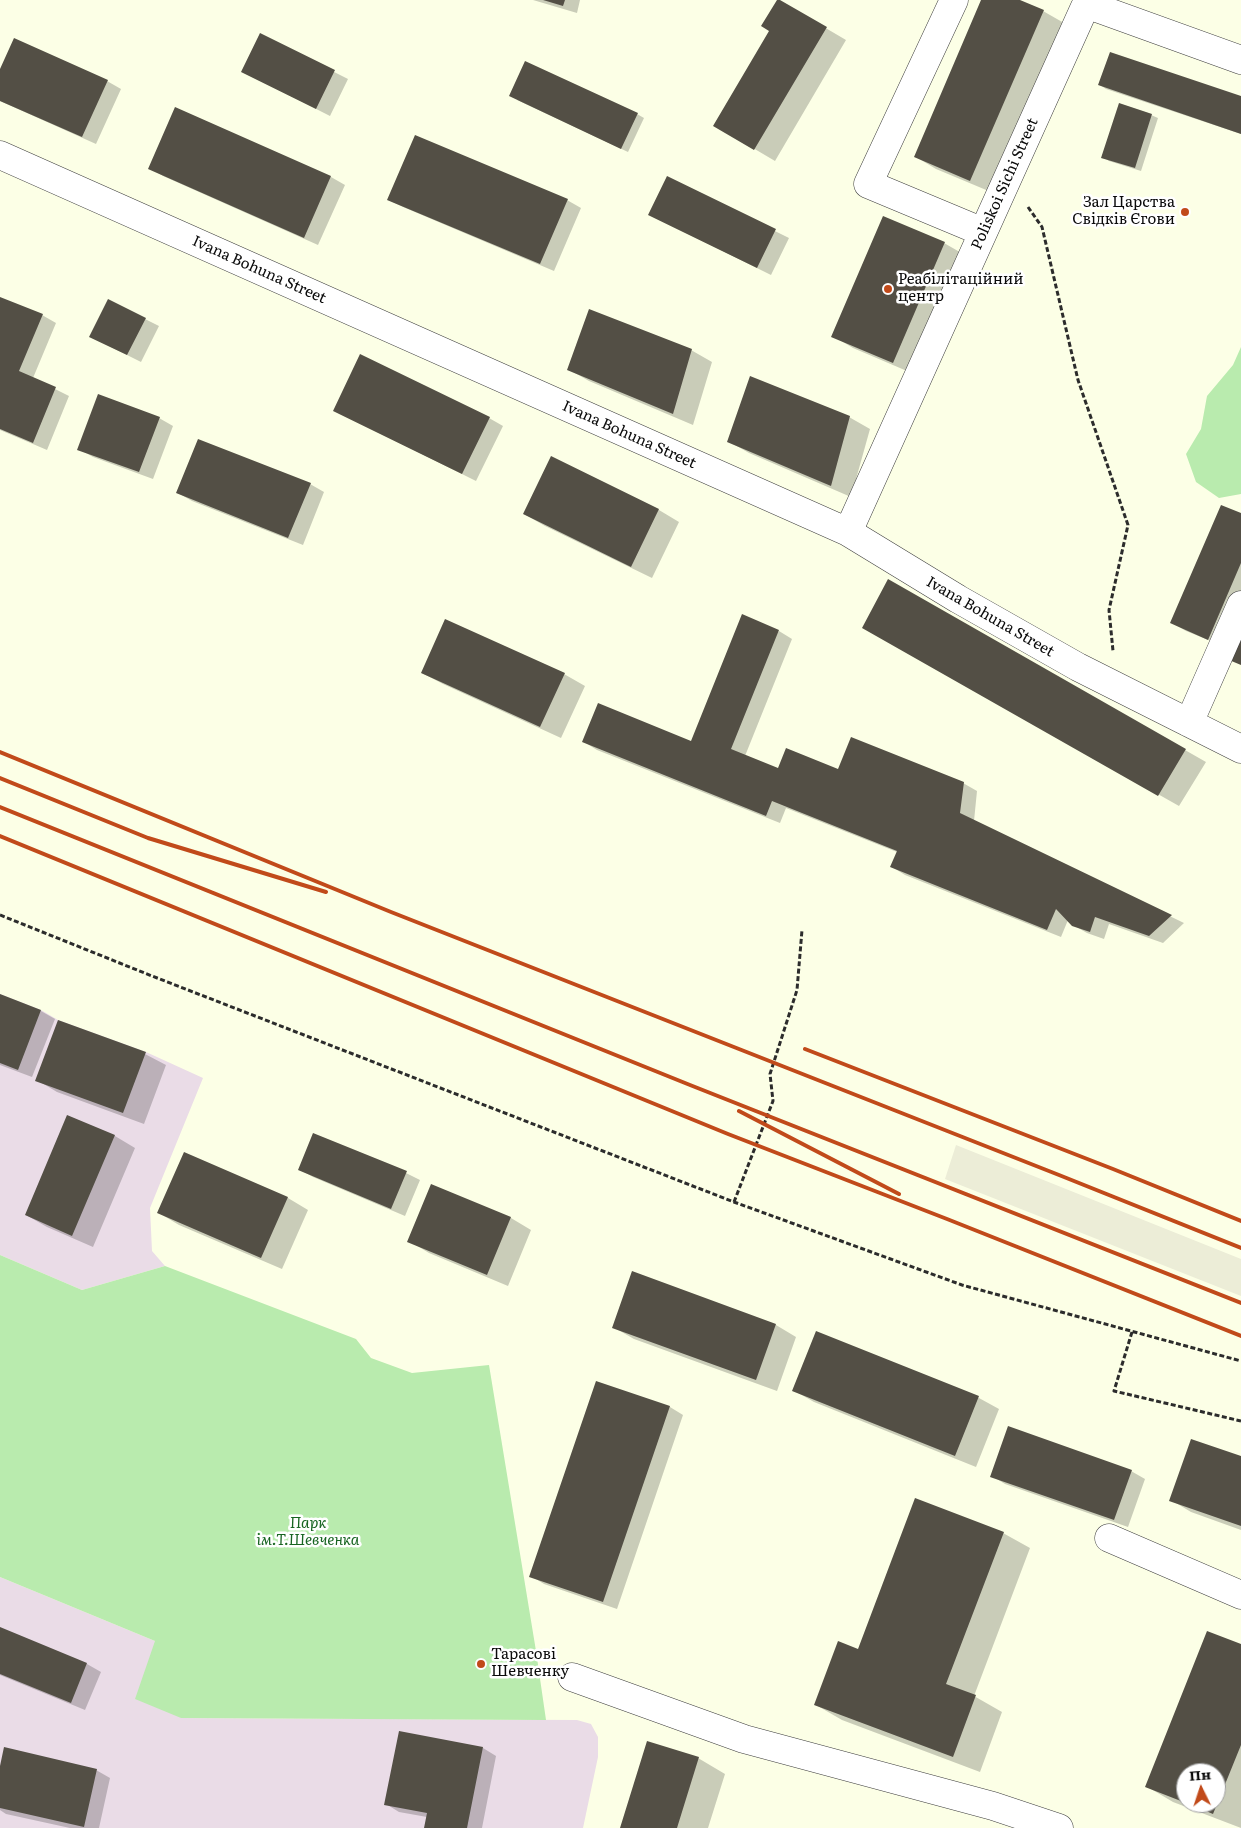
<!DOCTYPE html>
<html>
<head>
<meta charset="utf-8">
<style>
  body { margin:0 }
  #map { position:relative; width:1241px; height:1828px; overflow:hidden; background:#fcffe6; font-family:Literata,serif }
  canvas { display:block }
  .north { position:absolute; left:1176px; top:1763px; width:50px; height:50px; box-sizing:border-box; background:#fff; border:1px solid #9d9d9d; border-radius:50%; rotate:356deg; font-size:14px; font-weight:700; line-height:20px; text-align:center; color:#0a0a0a }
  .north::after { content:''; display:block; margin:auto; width:18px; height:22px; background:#c14a1a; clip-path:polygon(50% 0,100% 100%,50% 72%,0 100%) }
</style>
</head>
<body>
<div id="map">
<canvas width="1241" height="1828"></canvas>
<div class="north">Пн</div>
</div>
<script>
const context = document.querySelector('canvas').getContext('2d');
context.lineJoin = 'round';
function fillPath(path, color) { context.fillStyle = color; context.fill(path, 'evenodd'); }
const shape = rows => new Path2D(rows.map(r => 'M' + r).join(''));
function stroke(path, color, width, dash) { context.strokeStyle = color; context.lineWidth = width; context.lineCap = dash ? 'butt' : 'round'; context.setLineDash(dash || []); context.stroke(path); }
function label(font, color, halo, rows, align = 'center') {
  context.font = font + ' Literata,serif'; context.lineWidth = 5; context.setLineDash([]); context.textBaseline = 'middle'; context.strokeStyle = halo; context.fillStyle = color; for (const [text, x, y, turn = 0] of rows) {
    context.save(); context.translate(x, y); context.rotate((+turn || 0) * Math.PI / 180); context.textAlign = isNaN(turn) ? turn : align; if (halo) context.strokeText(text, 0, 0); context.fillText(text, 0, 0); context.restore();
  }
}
const industrial = shape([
  [0,994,41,1010,58,1020,146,1052,203,1078,150,1208,152,1251,165,1266,82,1290,0,1255],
  [0,1577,155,1641,181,1718,577,1720,591,1724,598,1737,598,1757,583,1828,0,1828]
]);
const green = shape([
  [1241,347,1241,494,1219,498,1196,482,1186,454,1201,429,1207,396,1233,365],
  [0,1255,82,1290,165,1266,356,1339,371,1358,412,1373,489,1365,536,1651,546,1720,181,1718,135,1699,155,1641,0,1577]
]);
const plaza = shape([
  [956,1145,1241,1259,1241,1296,945,1179]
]);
const shadow = shape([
  [533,0,580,0,577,13],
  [778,0,846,40,775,161,714,125,771,30],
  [983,0,1016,0,1043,11,1064,23,991,192,936,169,916,157],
  [261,35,348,79,330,116,257,79],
  [0,72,107,81,121,89,96,144,0,101],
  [1100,85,1241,97,1241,134,1106,89],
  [517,100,637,114,644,118,628,152],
  [176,108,331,177,345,185,318,245,163,176,150,168],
  [1151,115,1158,118,1141,171,1109,161,1103,157],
  [668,178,789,238,771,275,664,222],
  [389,200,567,200,581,208,554,271,403,207],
  [944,243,965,255,914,374,853,348,833,336],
  [0,298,42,315,56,323,33,378,69,396,47,450,0,430],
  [145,319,159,326,141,362,105,344],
  [691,350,712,362,693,425,589,381,568,369],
  [335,411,489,418,503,426,476,481],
  [849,417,870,429,851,497,749,453,728,441],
  [159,418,173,426,153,479,93,457,79,449],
  [552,458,659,510,679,522,652,578,545,526,524,514],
  [310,484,324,492,303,545,192,501,178,493],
  [1241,514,1241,603,1223,646,1186,631,1172,623],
  [889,581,1206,762,1179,806,864,628],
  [446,621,564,674,585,686,561,738,443,684,422,673],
  [779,631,792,639,745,756,778,770,839,771,963,783,977,791,974,821,1184,923,1163,943,1109,924,1104,939,1087,933,1073,925,1068,920,1061,937,905,875,892,867,897,852,786,808,780,823,597,750,584,742,691,742],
  [0,995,41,1011,55,1019,32,1077,0,1065],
  [145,1054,166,1065,144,1124,57,1092,37,1080],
  [68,1116,115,1136,135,1148,93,1247,47,1227,26,1215],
  [314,1134,406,1173,420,1180,405,1216,313,1177,299,1169],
  [185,1154,288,1198,308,1210,282,1269,179,1225,159,1213],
  [432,1185,511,1218,531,1230,508,1286,429,1253,409,1241],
  [633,1273,776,1325,796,1337,777,1391,634,1339,613,1327],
  [817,1332,979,1398,999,1409,976,1467,814,1402,793,1390],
  [597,1383,670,1407,683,1415,617,1609,544,1584,531,1576],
  [1241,1458,1241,1530,1191,1512,1171,1500],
  [1131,1471,1145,1479,1128,1527,1005,1484,992,1476],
  [1003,1533,1030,1548,974,1696,1002,1712,980,1772,842,1720,816,1705,859,1650],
  [0,1629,87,1664,101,1672,85,1710,0,1675],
  [1241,1646,1241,1828,1173,1802,1146,1786],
  [1186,1773,1216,1773,1216,1803,1186,1803],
  [483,1748,496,1756,482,1828,425,1828,427,1817,399,1812,386,1804],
  [698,1758,725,1774,708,1828,622,1828],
  [96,1770,110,1778,99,1828,70,1828,6,1814,0,1810,0,1771]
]);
const building = shape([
  [543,0,565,0,563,6],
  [777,0,780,0,827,27,754,150,713,126,769,31,761,26],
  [981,0,1020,0,1044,10,970,181,914,157],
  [260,33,335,70,316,109,241,72],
  [14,38,108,80,82,137,0,101,0,69],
  [1110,52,1241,96,1241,134,1098,85],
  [525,61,638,113,621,149,509,96],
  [1119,103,1152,114,1135,168,1101,158],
  [175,107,331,176,304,238,148,169],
  [415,135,568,199,540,264,387,200],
  [667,176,776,229,757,268,648,215],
  [883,216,945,242,893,363,831,337],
  [0,297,43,314,19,371,56,387,33,443,0,429],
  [108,299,146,318,127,355,89,337],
  [589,309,692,349,673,414,567,370],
  [360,354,490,417,462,474,333,411],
  [750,376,850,416,831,486,727,442],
  [98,394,160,417,139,472,77,450],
  [198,439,311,483,288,538,176,493],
  [551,456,659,509,631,567,523,514],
  [1221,505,1241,513,1241,563,1208,640,1170,623],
  [888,579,1186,749,1158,796,862,628],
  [742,614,779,630,731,749,778,768,786,748,838,769,851,737,964,782,960,813,1172,915,1149,936,1095,917,1090,932,1072,926,1056,909,1047,930,890,867,897,851,772,801,766,816,582,742,598,703,691,741],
  [445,619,565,673,540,727,421,673],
  [1241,634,1241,665,1229,660],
  [0,994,41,1010,18,1070,0,1063],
  [58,1020,146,1052,123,1113,35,1081],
  [67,1115,115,1135,72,1236,25,1215],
  [313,1133,407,1171,391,1209,298,1170],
  [184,1152,288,1197,261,1258,157,1213],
  [431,1184,511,1217,487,1275,407,1242],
  [632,1271,776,1324,756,1380,612,1328],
  [816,1331,979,1396,955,1456,792,1391],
  [596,1381,670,1406,603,1602,529,1577],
  [1008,1426,1132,1470,1114,1520,990,1477],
  [1191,1439,1241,1456,1241,1526,1169,1501],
  [915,1498,1004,1532,946,1684,976,1695,953,1757,814,1705,838,1641,858,1649],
  [0,1627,87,1663,71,1703,0,1674],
  [1207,1631,1241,1644,1241,1745,1213,1814,1187,1803,1216,1803,1216,1773,1186,1773,1186,1803,1145,1787],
  [399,1731,483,1747,467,1828,424,1828,427,1813,384,1805],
  [647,1741,699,1757,677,1828,620,1828],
  [4,1747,97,1769,84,1827,0,1808,0,1766]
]);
const path = shape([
  [1028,207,1042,227,1078,380,1128,525,1109,610,1113,651],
  [0,915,152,976,734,1202,962,1285,1241,1361],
  [734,1202,773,1101,770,1074,797,990,802,930],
  [1132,1332,1114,1391,1241,1421]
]);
const minor = shape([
  [954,0,868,184,983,232],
  [1086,4,1241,60],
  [0,155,848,532,958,599,1078,667,1241,749],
  [848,532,1088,0],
  [1189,723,1241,605],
  [1109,1538,1241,1595],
  [572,1677,744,1739,993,1806,1059,1828]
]);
const rail = shape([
  [0,752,391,912,1059,1175,1241,1248],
  [0,778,148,838,326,892],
  [0,807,690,1085,1241,1303],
  [0,836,728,1134,947,1219,1241,1336],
  [805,1049,1113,1169,1241,1221],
  [739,1111,899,1194]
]);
const markers = [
  [1185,212,5,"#c14a1a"],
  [888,289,5,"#c14a1a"],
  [481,1664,5,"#c14a1a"]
];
const streetNames = [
  ["Poliskoi Sichi Street",1005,184,-66],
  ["Ivana Bohuna Street",259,270,24],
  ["Ivana Bohuna Street",629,435,24],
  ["Ivana Bohuna Street",990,617,30]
];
const poiNames = [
  ["Зал Царства",1175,203,"right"],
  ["Свідків Єгови",1175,220,"right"],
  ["Реабілітаційний",898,280],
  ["центр",898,297],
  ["Тарасові",491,1655],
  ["Шевченку",491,1672]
];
const parkNames = [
  ["Парк",308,1524],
  ["ім.Т.Шевченка",308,1541]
];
fillPath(industrial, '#eadce7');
fillPath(green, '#b9ebae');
fillPath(plaza, '#ecedd7');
fillPath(shadow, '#0003');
fillPath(building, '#534f45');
stroke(minor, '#3d3d3d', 29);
stroke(path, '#2c2c2c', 3, [5, 2.5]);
stroke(minor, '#fff', 28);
stroke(rail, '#c14a1a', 4);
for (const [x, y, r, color] of markers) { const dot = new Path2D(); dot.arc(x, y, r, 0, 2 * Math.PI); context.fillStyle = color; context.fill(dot); stroke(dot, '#fff', 2); }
label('15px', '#0a0a0a', '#fff', streetNames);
label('15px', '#0a0a0a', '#fff', poiNames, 'left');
label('italic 15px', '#176421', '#fff', parkNames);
</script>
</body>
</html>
